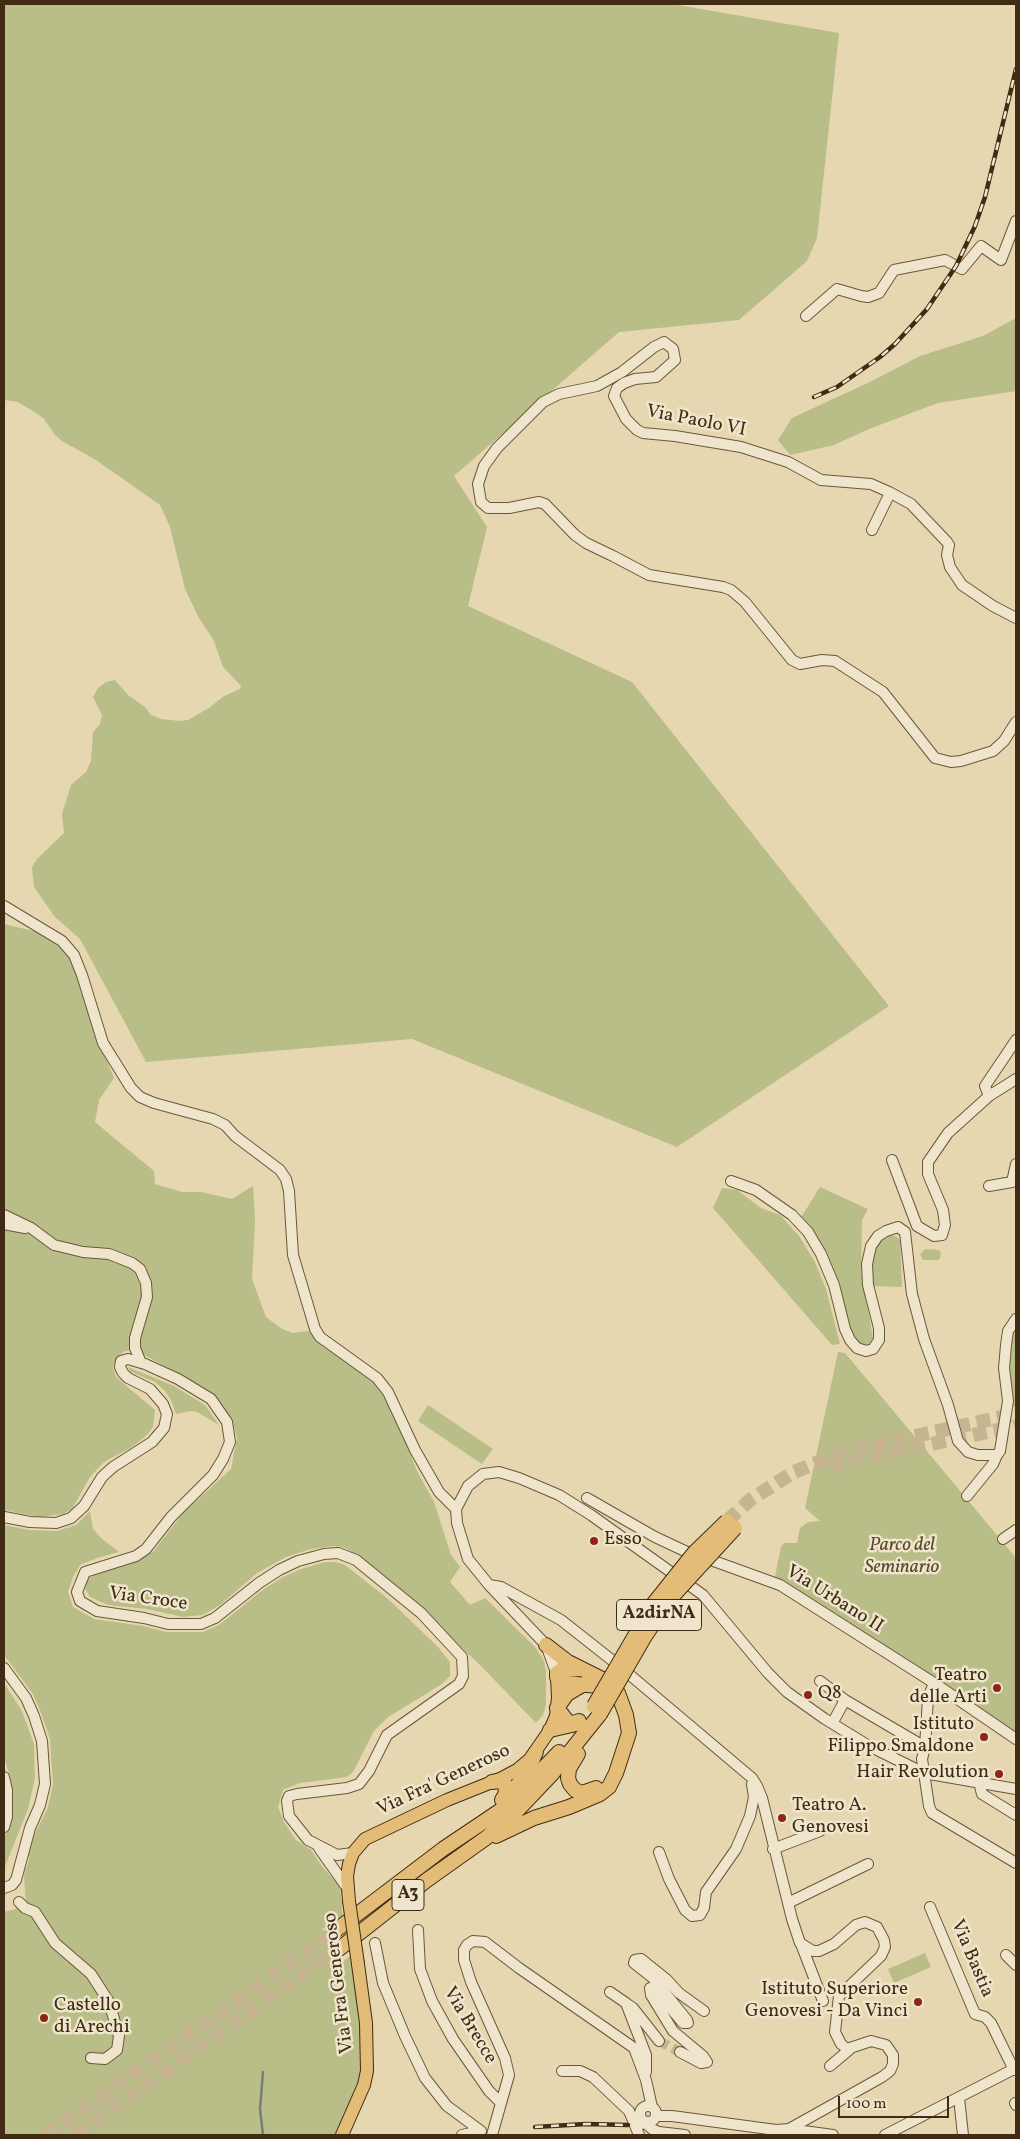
<!DOCTYPE html>
<html>
<head>
<meta charset="utf-8">
<style>
  body { margin:0 }
  #map { position:relative; width:1020px; height:2139px; overflow:hidden; background:#e6d7b0; font-family:Vollkorn,serif }
  canvas { display:block }
  .frame { position:absolute; inset:0; border:5px solid #402c14; pointer-events:none }
  .scale { position:absolute; left:838px; top:2096px; width:111px; height:22px; box-sizing:border-box; border:2px solid #402c14; border-top:0; padding-left:6px; font-size:15px; line-height:18px; white-space:nowrap; color:#402c14; -webkit-text-stroke:4px #efe5cc; paint-order:stroke }
</style>
</head>
<body>
<div id="map">
<canvas width="1020" height="2139"></canvas>
<div class="frame"></div>
<div class="scale">100 m</div>
</div>
<script>
const context = document.querySelector('canvas').getContext('2d');
context.lineJoin = 'round';
function fillPath(path, color) { context.fillStyle = color; context.fill(path, 'evenodd'); }
const shape = rows => new Path2D(rows.map(r => 'M' + r).join(''));
function stroke(path, color, width, dash) { context.strokeStyle = color; context.lineWidth = width; context.lineCap = dash ? 'butt' : 'round'; context.setLineDash(dash || []); context.stroke(path); }
function label(font, color, halo, rows, align = 'center') {
  context.font = font + ' Vollkorn,serif'; context.lineWidth = 5; context.setLineDash([]); context.textBaseline = 'middle'; context.strokeStyle = halo; context.fillStyle = color; for (const [text, x, y, turn = 0] of rows) {
    context.save(); context.translate(x, y); context.rotate((+turn || 0) * Math.PI / 180); context.textAlign = isNaN(turn) ? turn : align; if (halo) context.strokeText(text, 0, 0); context.fillText(text, 0, 0); context.restore();
  }
}
const green = shape([
  [4,4,672,4,839,33,817,238,807,261,739,320,619,332,454,476,487,527,468,606,632,682,889,1006,677,1147,412,1039,146,1062,80,939,55,917,34,887,32,867,37,859,64,833,62,814,71,785,86,772,91,761,93,732,100,724,102,715,93,697,98,688,106,682,115,680,128,695,145,707,151,715,161,719,180,721,188,720,209,708,224,696,240,689,241,686,223,667,213,639,199,618,185,589,170,527,160,505,96,460,62,441,55,435,44,419,36,413,18,402,4,400],
  [1016,318,1016,391,938,403,869,429,834,445,790,455,778,440,792,418,872,381,920,356,983,336],
  [4,924,38,932,70,951,89,1006,92,1025,114,1078,99,1100,95,1122,154,1171,155,1184,182,1192,201,1192,232,1199,253,1186,255,1221,252,1279,266,1317,282,1329,293,1333,309,1331,371,1380,383,1396,399,1426,417,1471,434,1502,451,1555,460,1567,450,1582,470,1605,485,1598,536,1648,544,1661,546,1672,546,1705,543,1715,536,1723,480,1665,408,1597,356,1555,345,1548,334,1546,311,1549,286,1557,257,1573,220,1605,203,1615,183,1617,147,1609,108,1605,90,1597,85,1589,88,1579,96,1574,135,1562,153,1552,183,1513,231,1469,237,1438,232,1419,205,1388,135,1350,125,1351,117,1358,113,1367,116,1377,155,1410,153,1427,147,1435,132,1447,104,1462,90,1477,72,1509,63,1514,39,1517,4,1510],
  [820,1187,868,1209,862,1220,861,1271,873,1338,869,1344,865,1345,859,1344,850,1334,833,1269,800,1219],
  [722,1188,737,1190,761,1208,780,1215,799,1236,815,1262,826,1289,840,1344,832,1345,713,1208],
  [889,1235,896,1236,900,1240,902,1287,872,1286,872,1257,875,1249,880,1239],
  [925,1249,939,1250,941,1254,940,1258,938,1260,923,1260,920,1254],
  [1016,1326,1016,1407,1013,1407,1009,1355,1013,1330],
  [838,1352,845,1353,1016,1558,1016,1730,1012,1732,774,1581,781,1547,784,1543,797,1543,800,1528,808,1522,820,1521,805,1508],
  [128,1367,174,1386,205,1405,219,1425,197,1412,191,1411,176,1414,171,1400,165,1391,155,1382,131,1372],
  [428,1405,493,1449,482,1464,418,1421],
  [90,1511,93,1529,101,1538,119,1552,97,1558,80,1565,73,1577,68,1592,73,1607,94,1619,143,1626,166,1632,203,1632,219,1625,264,1589,283,1577,301,1569,325,1562,336,1562,345,1565,387,1598,438,1647,450,1662,450,1676,442,1684,388,1717,374,1731,353,1772,347,1777,300,1783,283,1790,278,1807,284,1822,296,1840,311,1850,324,1869,340,1886,343,1917,327,1932,324,1928,322,1929,333,1945,327,1951,339,1965,352,1954,365,2066,338,2135,4,2135,4,1912,16,1909,26,1903,24,1875,29,1860,28,1848,48,1807,53,1784,50,1739,41,1713,33,1694,4,1655,4,1525,29,1530,57,1531,76,1525],
  [4,1683,22,1711,34,1744,35,1778,28,1809,4,1869,4,1838,12,1817,11,1780,4,1757],
  [925,1953,931,1967,894,1983,888,1969]
]);
const stream = shape([
  [263,2135,260,2109,263,2072]
]);
const minorTunnel = shape([
  [659,2041,680,2052]
]);
const highwayTunnel = shape([
  [830,1468,846,1462,1016,1426],
  [727,1521,750,1500,794,1472,843,1452,1016,1414],
  [45,2135,335,1931],
  [75,2135,339,1949]
]);
const minor = shape([
  [806,316,837,289,861,296,868,297,879,293,894,270,945,260,962,269,981,246,1001,260,1016,221],
  [872,530,890,493],
  [1016,618,993,606,962,585,950,567,947,555,949,545,947,542,911,504,889,492,871,484,821,480,788,462,741,447,675,436,643,433,637,430,626,419,614,396,617,388,624,383,635,379,656,377,675,360,673,349,664,342,654,347,622,372,597,386,559,394,543,402,497,448,484,466,478,484,481,502,488,508,509,508,539,502,545,504,575,535,586,543,613,556,649,575,723,587,731,590,745,602,792,660,800,664,822,660,835,661,883,692,935,758,951,762,961,761,993,751,1004,741,1016,722],
  [4,906,62,941,74,955,82,975,103,1043,131,1088,140,1097,154,1103,213,1119,225,1125,235,1136,280,1170,286,1179,289,1191,293,1255,315,1329,320,1337,377,1378,388,1392,415,1450,439,1492,456,1509],
  [989,1096,985,1086,1016,1040],
  [892,1160,917,1226,934,1236,942,1235,945,1225,943,1210,928,1174,928,1162,948,1133,989,1096,1016,1079],
  [731,1181,756,1190,792,1215,808,1232,821,1254,834,1285,845,1329,850,1340,857,1348,866,1351,873,1349,879,1340,879,1328,868,1285,867,1264,871,1246,878,1236,886,1231,898,1227,905,1232,912,1294,924,1339,948,1405,958,1441,968,1452,978,1455,997,1455,1000,1451,1008,1401,1004,1368,1006,1345,1008,1331,1016,1319],
  [989,1186,1012,1182,1016,1164],
  [4,1215,31,1228,54,1245,83,1252,109,1254,132,1263,140,1269,146,1283,147,1297,135,1338,135,1348,141,1363],
  [4,1224,25,1228],
  [967,1496,993,1464,997,1455],
  [587,1498,655,1537,687,1552],
  [4,1517,30,1522,56,1523,71,1518,84,1506,102,1477,113,1467,152,1442,164,1428,167,1414,163,1404,150,1389,128,1378,123,1373,120,1367,121,1361,128,1359,145,1364,178,1379,211,1399,227,1422,230,1442,223,1459,213,1475,171,1517,146,1549,136,1556,85,1572,77,1592,80,1601,97,1611,144,1618,168,1624,201,1624,215,1618,259,1583,279,1570,298,1561,324,1554,338,1553,356,1560,421,1613,462,1657,463,1676,459,1684,387,1735,369,1771,359,1784,347,1788,297,1794,289,1796,287,1801,289,1816,308,1840,337,1855,353,1853],
  [1003,1539,1016,1530],
  [711,1560,780,1585,934,1683,1016,1739],
  [489,1585,501,1587,561,1620,613,1661],
  [4,1668,26,1698,34,1716,42,1741,45,1784,40,1805,30,1828,16,1880,12,1885,4,1888],
  [557,1675,546,1645,489,1585,468,1559,457,1523,456,1509,468,1486,483,1474,499,1472,519,1478,559,1495,591,1515,703,1595,768,1673,787,1692,825,1719,869,1746,924,1773,1016,1789],
  [630,1675,752,1778,757,1786,762,1798,792,1919,800,1943,813,1951,819,1951,834,1944,856,1925,865,1922,877,1927,884,1940,885,1947,881,1956,839,1996,835,2032,841,2044,847,2049,871,2041,886,2045,893,2055,893,2064,890,2071,882,2077,789,2129],
  [820,1681,845,1700,925,1747],
  [934,1683,928,1698,925,1747,922,1759,929,1806,932,1813,1016,1863],
  [833,1722,845,1700],
  [4,1777,7,1790,7,1817,4,1827],
  [979,1782,982,1794,1016,1815],
  [319,1848,348,1889],
  [773,1849,820,1831],
  [659,1852,669,1879,685,1910,692,1916,700,1915,704,1908,706,1892,736,1849,750,1816,754,1797,752,1784],
  [19,1902,25,1908,35,1912,55,1943,91,1974,109,2002,119,2036,117,2050,105,2059,91,2058],
  [788,1903,868,1864],
  [930,1907,975,2014,985,2017,991,2023,1014,2070],
  [418,1930,420,1969,432,2001,453,2039,489,2091,501,2103],
  [375,1943,383,1983,405,2036,425,2078,447,2106,481,2131,477,2135],
  [801,1944,823,2001],
  [1006,1955,1016,1965],
  [610,1992,626,2003,646,2055,646,2072],
  [627,2004,633,2008,659,2041],
  [680,2052,701,2063,707,2062,703,2056,673,2031,651,1995,650,1988,662,1998,683,2023,688,2023,687,2020,653,1978,634,1963,635,1960,641,1959,667,1980,679,1993,704,2011],
  [830,2066,849,2050],
  [562,2071,580,2071,593,2077,629,2111,639,2135],
  [959,2098,963,2135],
  [1015,2103,1016,2105],
  '640 2114a8 8 0 1 1 16 0a8 8 0 1 1-16 0Z',
  [656,2116,672,2116,776,2130,789,2129,833,2135],
  [637,2127,644,2122,652,2129,659,2132,685,2135],
  [462,2135,471,2133,473,2135],
  [492,2135,509,2075,505,2058,471,1982,464,1960,464,1950,467,1945,473,1941,485,1942,519,1968,634,2048,646,2080,652,2107],
  [885,2135,1016,2068]
]);
const major = shape([
  [349,1901,347,1876,349,1864,353,1853,365,1839,447,1800,502,1778,517,1770,530,1759,550,1730,556,1716,558,1698,557,1675],
  [342,2135,364,2085,367,2071,366,2023,358,1964]
]);
const highway = shape([
  [546,1645,568,1662,602,1679],
  [582,1669,561,1670,557,1673,557,1677,559,1681,564,1683,599,1686],
  [579,1721,573,1723,568,1722,557,1708,567,1694,584,1684],
  [550,1730,576,1724],
  [578,1754,569,1769,568,1778,570,1784,575,1790,582,1793,596,1788],
  [492,1782,499,1781,505,1784,506,1793,502,1800],
  [514,1790,528,1770,536,1752],
  [496,1836,534,1818,569,1807,600,1794,609,1787,616,1773,629,1733,626,1715,618,1693],
  [335,1931,443,1849,507,1806,559,1752],
  [339,1949,427,1880,486,1838,515,1813,552,1774,600,1714]
]);
const rail = shape([
  [814,397,837,387,880,357,895,344,927,309,956,266,975,226,985,197,1016,69],
  [535,2127,586,2124,628,2125]
]);
const majorBridge = shape([
  [349,1901,358,1964]
]);
const highwayBridge = shape([
  [594,1706,654,1603,694,1553,727,1521],
  [600,1714,645,1636,670,1599,735,1528]
]);
const markers = [
  [594,1541,5,"#8f2418"],
  [997,1688,5,"#8f2418"],
  [808,1695,5,"#8f2418"],
  [984,1737,5,"#8f2418"],
  [999,1774,5,"#8f2418"],
  [782,1818,5,"#8f2418"],
  [918,2002,5,"#8f2418"],
  [44,2018,5,"#8f2418"]
];
const shields = [
  [659,1615,85],
  [408,1895,32]
];
const shieldNames = [
  ["A2dirNA",659,1615],
  ["A3",408,1895]
];
const streetNames = [
  ["Via Paolo VI",696,422,11],
  ["Via Croce",148,1600,8],
  ["Via Urbano II",834,1600,32],
  ["Via Fra' Generoso",444,1781,-25],
  ["Via Bastia",971,1959,67],
  ["Via Fra Generoso",340,1983,-97],
  ["Via Brecce",469,2026,59]
];
const poiNames = [
  ["Esso",604,1541],
  ["Teatro",987,1677,"right"],
  ["delle Arti",987,1699,"right"],
  ["Q8",818,1695],
  ["Istituto",974,1726,"right"],
  ["Filippo Smaldone",974,1748,"right"],
  ["Hair Revolution",989,1774,"right"],
  ["Teatro A.",792,1807],
  ["Genovesi",792,1829],
  ["Istituto Superiore",908,1991,"right"],
  ["Genovesi - Da Vinci",908,2013,"right"],
  ["Castello",54,2007],
  ["di Arechi",54,2029]
];
const parkNames = [
  ["Parco del",902,1547],
  ["Seminario",902,1569]
];
fillPath(green, '#b9bd88');
stroke(stream, '#757f75', 2.5);
stroke(minorTunnel, '#c5b591', 10, [10, 5]);
stroke(highwayTunnel, '#c5b591', 14, [14, 7]);
stroke(minor, '#6a573b', 12);
stroke(major, '#402c14', 14);
stroke(highway, '#402c14', 16);
stroke(minor, '#efe5cc', 10);
stroke(major, '#e3bc78', 12);
stroke(highway, '#e3bc78', 14);
stroke(rail, '#402c14', 4.5);
stroke(rail, '#efe5cc', 2.5, [8]);
stroke(majorBridge, '#402c14', 14, []);
stroke(highwayBridge, '#402c14', 16, []);
stroke(majorBridge, '#e3bc78', 12);
stroke(highwayBridge, '#e3bc78', 14);
for (const [x, y, r, color] of markers) { const dot = new Path2D(); dot.arc(x, y, r, 0, 2 * Math.PI); context.fillStyle = color; context.fill(dot); stroke(dot, '#efe5cc', 2); }
for (const [x, y, w] of shields) { const box = new Path2D(); box.roundRect(x - w / 2, y - 15.5, w, 31, 4); context.fillStyle = '#efe5cc'; context.fill(box); stroke(box, '#402c14', 1); }
label('bold 18px', '#402c14', null, shieldNames);
label('19px', '#402c14', '#efe5cc', streetNames);
label('19px', '#402c14', '#efe5cc', poiNames, 'left');
label('italic 19px', '#58492b', '#efe5cc', parkNames);
</script>
</body>
</html>
